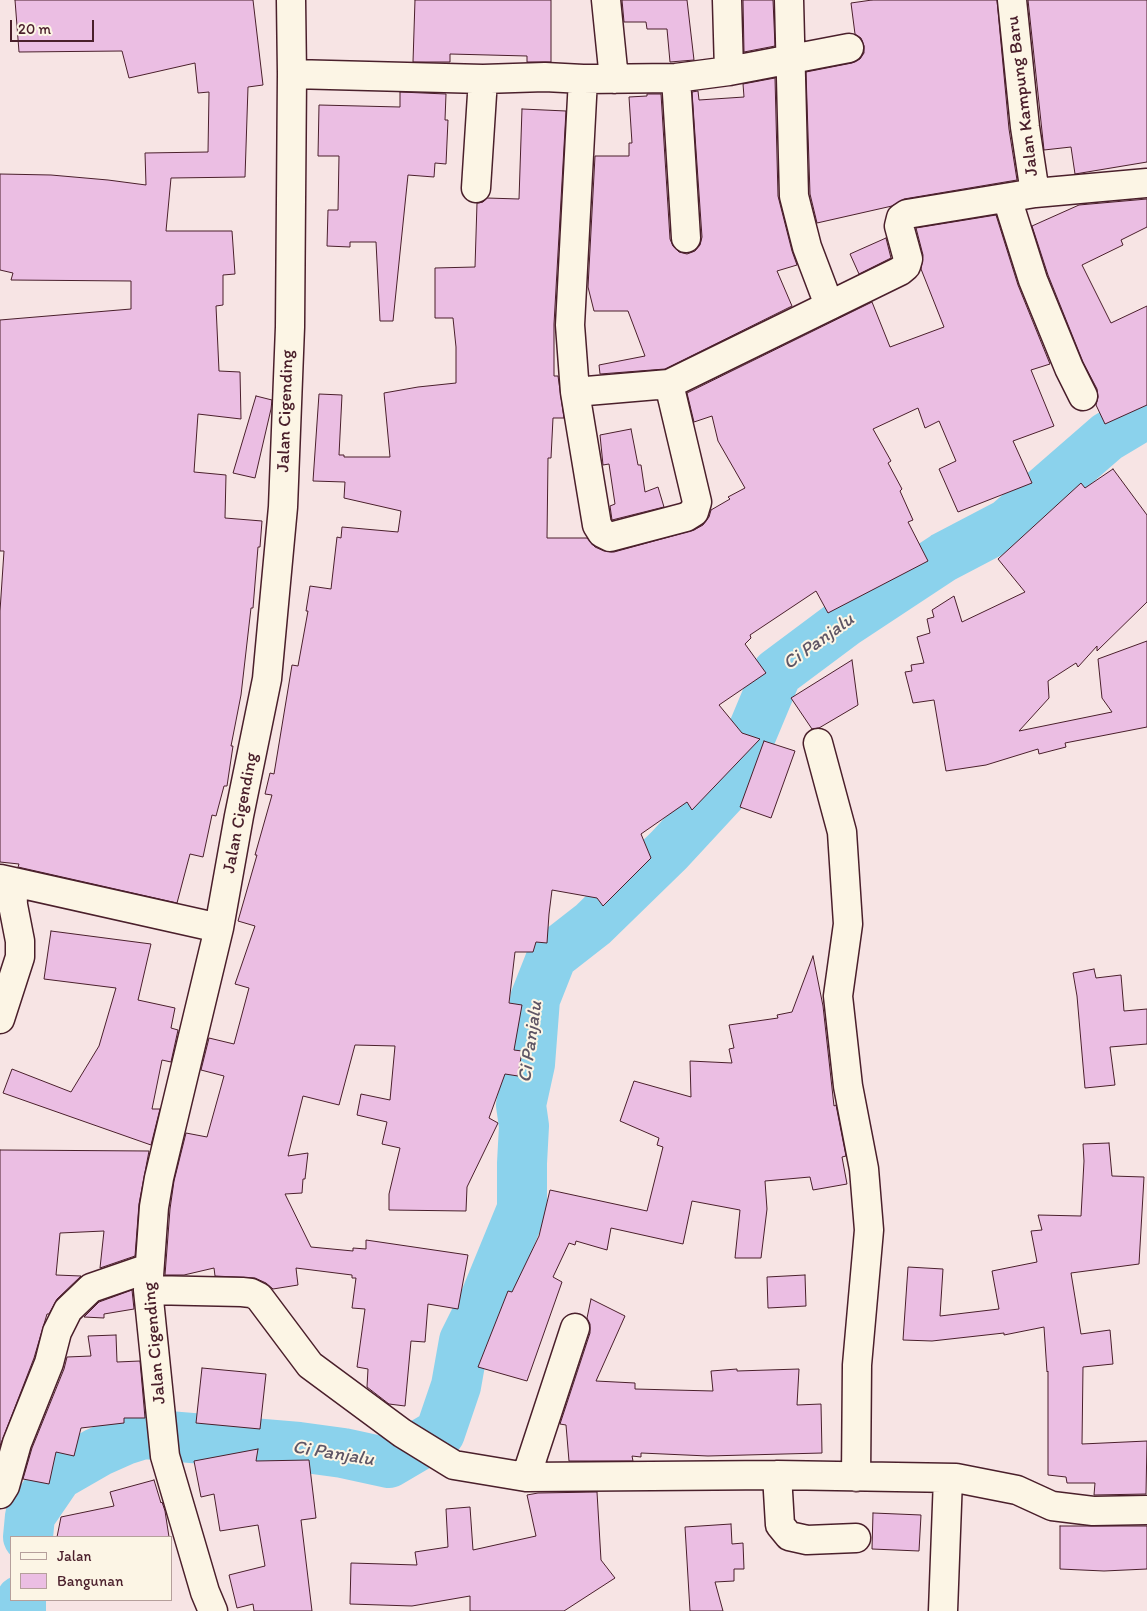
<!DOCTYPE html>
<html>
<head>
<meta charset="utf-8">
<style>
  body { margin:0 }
  #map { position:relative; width:1147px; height:1611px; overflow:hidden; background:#f7e4e4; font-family:Itim,sans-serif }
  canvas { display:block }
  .legend { position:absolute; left:10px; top:1536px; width:162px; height:65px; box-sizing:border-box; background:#fcf5e5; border:1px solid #b59f9b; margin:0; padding:6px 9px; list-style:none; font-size:15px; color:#4a1f2b }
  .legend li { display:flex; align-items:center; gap:10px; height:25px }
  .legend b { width:25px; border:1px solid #b59f9b }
  .scale { position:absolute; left:10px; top:20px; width:84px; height:22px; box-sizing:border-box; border:2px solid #4a1f2b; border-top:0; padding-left:6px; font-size:15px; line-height:18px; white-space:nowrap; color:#4a1f2b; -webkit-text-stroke:4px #fcf5e5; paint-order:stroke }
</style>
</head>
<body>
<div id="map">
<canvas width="1147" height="1611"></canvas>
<ul class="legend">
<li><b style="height:6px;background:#fcf5e5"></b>Jalan</li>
<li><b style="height:14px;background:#ebbee3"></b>Bangunan</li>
</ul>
<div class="scale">20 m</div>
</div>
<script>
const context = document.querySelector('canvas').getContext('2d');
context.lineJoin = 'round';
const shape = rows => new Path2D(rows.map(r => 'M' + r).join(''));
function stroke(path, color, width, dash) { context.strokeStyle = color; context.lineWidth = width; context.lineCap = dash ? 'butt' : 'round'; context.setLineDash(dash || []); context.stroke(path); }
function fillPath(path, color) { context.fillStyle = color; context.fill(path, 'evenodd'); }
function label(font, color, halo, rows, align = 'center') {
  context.font = font + ' Itim,sans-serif'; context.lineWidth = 4; context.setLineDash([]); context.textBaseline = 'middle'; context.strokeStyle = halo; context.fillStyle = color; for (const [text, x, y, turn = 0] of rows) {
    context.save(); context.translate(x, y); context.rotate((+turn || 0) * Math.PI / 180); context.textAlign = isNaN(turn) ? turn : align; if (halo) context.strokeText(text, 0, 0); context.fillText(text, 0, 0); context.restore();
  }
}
const river = shape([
  [28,1537,30,1516,58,1475,98,1452,125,1440,144,1434,299,1447,343,1453,389,1463,440,1433,456,1386,464,1341,485,1299,522,1209,522,1163,524,1126,521,1105,530,1064,535,999,552,956,593,924,669,850,731,783,777,673,844,623,944,557,1007,524,1107,437,1147,413],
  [21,1611,21,1600]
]);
const building = shape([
  [15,0,253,0,263,85,248,87,245,177,171,178,166,231,232,231,235,274,223,275,223,305,216,306,219,371,240,372,241,419,198,414,194,472,226,475,225,518,262,521,260,547,258,547,253,608,251,608,241,695,231,746,233,746,227,786,224,786,216,816,212,815,203,857,190,854,177,903,18,867,19,864,0,862,0,611,4,551,0,551,0,320,131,309,131,281,11,280,13,273,0,270,0,174,51,175,108,180,146,185,145,153,208,152,209,92,198,93,195,63,129,78,122,51,19,52,15,0],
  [415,0,551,0,551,62,527,62,527,56,450,54,450,62,413,62,415,0],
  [622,0,687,0,694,60,670,62,667,29,647,29,646,22,624,22,622,0],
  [743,0,773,0,775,46,744,52,743,0],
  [872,0,997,0,1009,129,1017,180,904,199,892,206,817,223,810,194,806,72,852,63,860,59,864,53,864,46,861,38,855,34,851,3,872,0],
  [1028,0,1147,0,1147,162,1075,174,1071,147,1044,150,1028,0],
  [775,78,778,196,792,251,797,265,777,271,792,306,665,369,600,374,599,365,645,356,628,311,594,311,588,287,595,156,629,156,629,143,632,143,629,97,647,96,647,94,661,94,670,239,673,246,679,252,687,254,695,251,700,245,702,237,692,92,698,91,699,100,744,97,743,84,775,78],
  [400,92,446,94,445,120,448,120,446,164,435,163,434,177,408,175,393,321,380,321,376,242,350,242,350,247,327,246,328,210,338,210,339,156,318,156,319,105,400,107,400,92],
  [522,109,566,111,554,324,554,376,558,376,564,418,553,418,551,458,548,458,547,538,587,538,595,547,604,551,614,552,694,530,703,525,709,517,711,510,730,499,728,497,745,488,718,441,712,416,694,422,687,393,872,302,890,347,944,327,921,269,923,255,916,228,996,215,1018,285,1050,364,1031,370,1054,426,1013,441,1032,483,958,512,939,469,956,461,939,421,925,428,918,408,873,429,891,461,888,463,902,489,900,491,913,520,908,522,928,561,828,613,816,591,750,635,751,638,745,644,766,673,719,705,742,733,760,739,692,810,687,802,641,834,651,858,603,906,597,898,552,890,549,914,547,943,536,942,533,952,515,952,509,1003,522,1005,514,1050,522,1051,518,1076,505,1074,489,1118,498,1123,467,1187,466,1211,389,1210,389,1194,400,1148,382,1144,387,1122,357,1115,361,1094,390,1100,395,1046,355,1045,339,1105,303,1096,288,1156,308,1153,305,1179,303,1179,302,1193,285,1194,311,1247,353,1251,353,1248,366,1249,366,1240,468,1255,458,1309,428,1304,425,1342,411,1341,405,1406,389,1404,367,1387,368,1369,357,1367,365,1309,352,1308,356,1278,352,1278,352,1275,296,1268,298,1285,273,1289,266,1283,255,1278,215,1276,214,1268,184,1275,165,1275,170,1209,174,1181,186,1133,207,1137,224,1076,201,1070,209,1038,234,1044,249,988,235,984,255,926,238,921,257,855,255,855,272,795,265,794,270,773,274,774,292,665,298,666,308,611,306,611,310,586,331,589,337,537,341,538,342,527,398,532,401,511,344,498,345,482,313,481,319,394,342,395,339,455,344,455,344,457,390,457,384,393,418,387,456,383,456,347,453,318,435,318,435,268,475,267,477,203,483,202,487,198,519,199,522,109],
  [1147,199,1147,227,1121,240,1123,245,1082,265,1111,323,1147,306,1147,405,1105,424,1096,405,1098,397,1097,389,1083,362,1048,275,1032,226,1079,205,1147,199],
  [886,238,891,258,859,274,850,254,886,238],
  [256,396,272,400,271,409,255,478,233,473,256,396],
  [631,429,638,465,641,465,645,492,658,487,664,507,612,520,610,506,615,504,609,464,603,465,600,435,631,429],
  [1113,469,1147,515,1147,602,1097,651,1097,646,1078,667,1076,663,1048,681,1049,698,1019,731,1112,712,1102,698,1098,659,1147,641,1147,727,1065,743,1066,747,1039,754,1038,749,986,765,946,771,934,700,913,703,905,672,912,671,911,665,924,663,917,637,930,633,927,619,934,617,932,610,954,596,962,622,1025,592,998,559,1081,483,1085,488,1113,469],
  [852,660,858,705,819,728,812,729,791,698,852,660],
  [764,741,795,751,771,818,740,807,764,741],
  [51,931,151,944,138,1000,175,1008,171,1028,178,1030,171,1062,162,1060,152,1109,160,1109,151,1145,3,1093,12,1069,71,1092,99,1046,116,988,44,979,51,931],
  [813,956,823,1006,834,1106,836,1105,846,1156,842,1157,847,1184,813,1190,810,1177,765,1181,767,1209,761,1258,735,1258,740,1210,692,1201,683,1244,611,1228,607,1250,576,1241,575,1245,569,1243,553,1277,562,1282,527,1381,478,1367,508,1291,512,1292,539,1236,550,1190,647,1211,663,1147,657,1145,659,1138,620,1121,634,1081,691,1097,690,1061,732,1063,729,1049,734,1048,729,1025,778,1018,777,1015,792,1012,813,956],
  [1094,969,1096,978,1121,975,1124,1011,1147,1009,1147,1044,1110,1047,1115,1085,1085,1088,1077,996,1073,973,1094,969],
  [1109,1143,1112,1176,1144,1177,1139,1264,1071,1273,1081,1334,1110,1330,1113,1364,1083,1367,1082,1444,1147,1441,1146,1494,1094,1495,1095,1483,1067,1483,1066,1477,1048,1475,1048,1371,1047,1372,1044,1327,1004,1335,1004,1333,932,1341,903,1340,908,1267,943,1269,940,1316,999,1309,992,1271,1037,1262,1031,1231,1042,1230,1038,1215,1081,1216,1084,1161,1083,1144,1109,1143],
  [0,1150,149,1151,139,1204,135,1256,100,1268,104,1231,60,1233,56,1275,81,1276,57,1299,49,1314,47,1314,34,1358,0,1446,0,1150],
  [805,1275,806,1306,768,1308,767,1277,805,1275],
  [132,1290,134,1309,104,1314,104,1318,84,1317,99,1302,132,1290],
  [591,1299,625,1316,596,1381,635,1383,635,1389,713,1391,711,1371,737,1369,737,1371,799,1369,797,1405,821,1404,822,1453,708,1456,641,1453,641,1457,632,1456,633,1461,569,1461,566,1425,560,1424,590,1333,590,1324,587,1318,591,1299],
  [116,1335,117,1362,140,1361,145,1418,124,1418,124,1423,81,1428,74,1456,56,1452,49,1484,23,1479,32,1448,64,1369,67,1357,91,1356,88,1336,116,1335],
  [202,1368,266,1374,260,1429,196,1423,202,1368],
  [258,1449,256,1461,309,1460,316,1518,301,1520,312,1611,254,1611,253,1604,237,1608,229,1575,265,1566,258,1525,220,1531,214,1494,201,1497,194,1461,258,1449],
  [154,1480,161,1503,162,1502,165,1511,169,1537,57,1537,61,1517,114,1506,110,1492,154,1480],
  [597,1492,601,1560,615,1578,564,1611,470,1611,470,1596,412,1606,350,1604,351,1563,417,1565,415,1552,448,1547,446,1509,470,1507,473,1550,536,1536,527,1495,538,1493,597,1492],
  [873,1513,921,1515,919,1551,872,1549,873,1513],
  [731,1524,732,1544,743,1543,744,1569,734,1569,734,1581,715,1582,723,1611,690,1611,685,1527,731,1524],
  [1060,1526,1147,1526,1147,1569,1104,1571,1060,1569,1060,1526]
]);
const minor = shape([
  [606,0,614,79],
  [727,0,729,71],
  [789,0,794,196,807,247,829,305],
  [1012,0,1025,127,1035,193],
  [292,74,483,79,545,77,583,79,570,325,575,392,669,384,900,271,906,266,908,259,899,226,901,218,907,214,1035,193,1147,183],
  [676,78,686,238],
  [583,79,676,78,729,71,849,48],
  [476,188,483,79],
  [1007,198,1033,280,1069,368,1083,396],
  [575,392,597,525,602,533,610,537,686,517,694,512,697,502,669,384],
  [818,743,842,832,848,924,838,996,848,1086,864,1169,869,1230,857,1365,856,1477],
  [0,879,219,928],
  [0,1019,20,957,20,941,13,905,12,882],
  [148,1290,242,1292,251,1293,259,1297,310,1365,402,1433,454,1465,526,1477,777,1475,956,1478,1017,1490,1052,1506,1093,1511,1147,1510],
  [777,1475,780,1525,789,1536,807,1540,856,1538],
  [526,1477,575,1328],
  [0,1494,5,1486,17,1443,49,1363,57,1332,68,1310,91,1288,149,1268],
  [213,1611,205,1592,165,1456,148,1290,154,1207,159,1178,219,928,239,816,267,679,283,507,290,327,292,74,291,0],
  [943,1611,948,1478]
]);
const streetNames = [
  ["Jalan Kampung Baru",1023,96,-97],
  ["Jalan Cigending",286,411,-88],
  ["Jalan Cigending",241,813,-79],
  ["Jalan Cigending",155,1343,-95]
];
const waterNames = [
  ["Ci Panjalu",819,642,-36],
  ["Ci Panjalu",531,1042,-82],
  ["Ci Panjalu",333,1454,9]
];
stroke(river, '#8bd2ec', 50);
fillPath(building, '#ebbee3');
stroke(building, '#4a1f2b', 1);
stroke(minor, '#4a1f2b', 31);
stroke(minor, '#fcf5e5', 28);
label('18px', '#4a1f2b', '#fcf5e5', streetNames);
label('italic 19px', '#5e5565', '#fcf5e5', waterNames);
</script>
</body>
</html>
